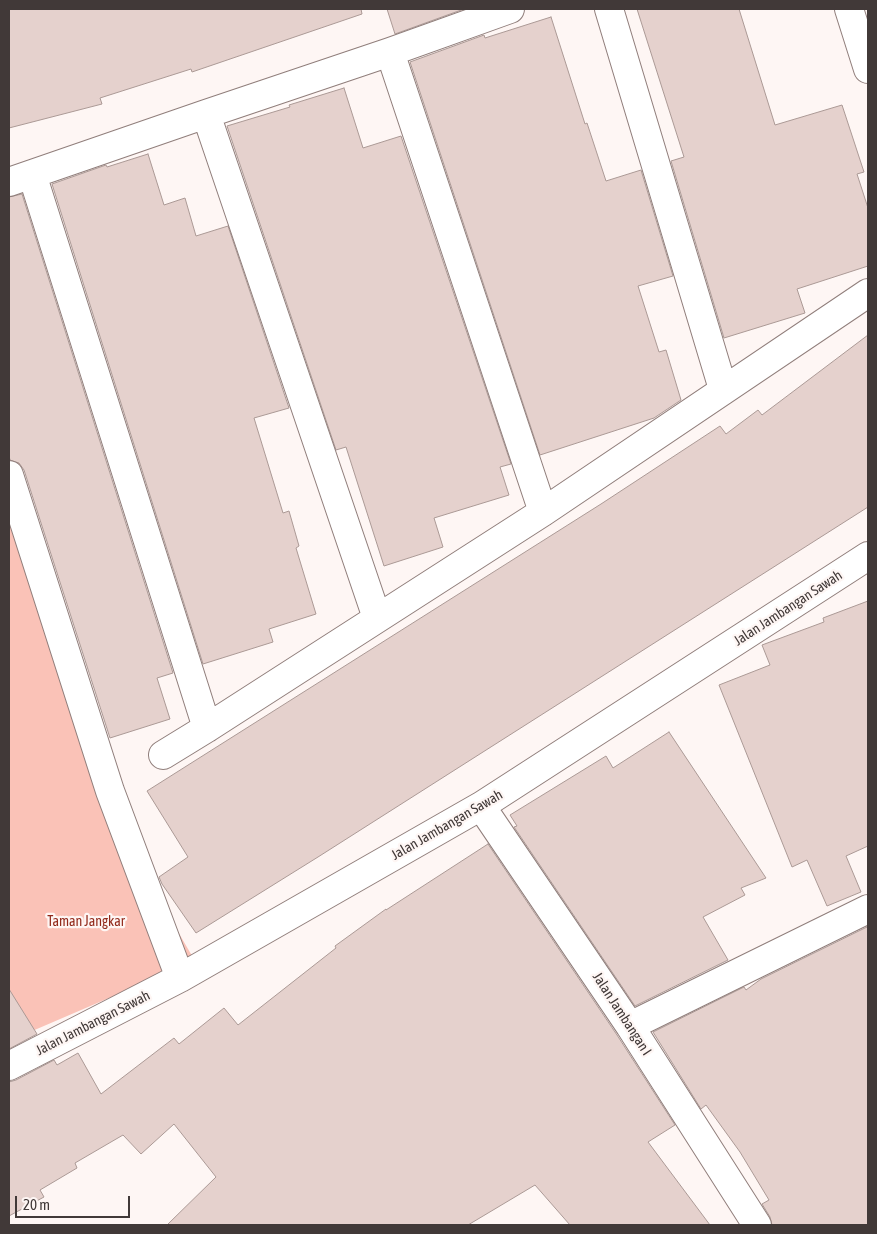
<!DOCTYPE html>
<html>
<head>
<meta charset="utf-8">
<style>
  body { margin:0 }
  #map { position:relative; width:877px; height:1234px; overflow:hidden; background:#fef6f4; font-family:"Asap Condensed",sans-serif }
  canvas { display:block }
  .frame { position:absolute; inset:0; border:10px solid #413938; pointer-events:none }
  .scale { position:absolute; left:15px; top:1196px; width:115px; height:22px; box-sizing:border-box; border:2px solid #413938; border-top:0; padding-left:6px; font-size:15px; line-height:18px; white-space:nowrap; color:#413938; -webkit-text-stroke:4px #fef6f4; paint-order:stroke }
</style>
</head>
<body>
<div id="map">
<canvas width="877" height="1234"></canvas>
<div class="frame"></div>
<div class="scale">20 m</div>
</div>
<script>
const context = document.querySelector('canvas').getContext('2d');
context.lineJoin = 'round';
function fillPath(path, color) { context.fillStyle = color; context.fill(path, 'evenodd'); }
const shape = rows => new Path2D(rows.map(r => 'M' + r).join(''));
function stroke(path, color, width, dash) { context.strokeStyle = color; context.lineWidth = width; context.lineCap = dash ? 'butt' : 'round'; context.setLineDash(dash || []); context.stroke(path); }
function label(font, color, halo, rows, align = 'center') {
  context.font = font + ' "Asap Condensed",sans-serif'; context.lineWidth = 4.5; context.setLineDash([]); context.textBaseline = 'middle'; context.strokeStyle = halo; context.fillStyle = color; for (const [text, x, y, turn = 0] of rows) {
    context.save(); context.translate(x, y); context.rotate((+turn || 0) * Math.PI / 180); context.textAlign = isNaN(turn) ? turn : align; if (halo) context.strokeText(text, 0, 0); context.fillText(text, 0, 0); context.restore();
  }
}
const green = shape([
  [9,429,159,899,195,961,9,1041]
]);
const building = shape([
  [9,9,361,9,362,14,192,72,191,69,100,98,102,104,9,128,9,9],
  [387,9,464,9,395,34,387,9],
  [637,9,739,9,775,125,842,105,864,172,857,174,868,208,868,266,797,289,805,313,724,338,671,161,684,157,637,9],
  [551,17,585,124,587,123,606,181,641,170,673,276,638,286,659,352,666,350,681,400,654,418,540,455,410,62,484,35,485,38,551,17],
  [344,88,363,148,401,136,511,464,500,467,509,495,434,518,443,547,384,566,346,447,336,450,227,126,290,107,289,105,344,88],
  [148,154,164,205,185,198,196,236,228,226,289,408,254,418,283,513,289,511,299,546,296,548,316,614,269,629,273,642,203,664,52,184,106,165,107,167,148,154],
  [22,194,173,673,157,678,170,719,110,738,24,470,19,463,10,460,9,456,9,197,22,194],
  [868,335,868,507,318,857,196,933,162,884,159,877,188,857,147,791,601,504,720,426,726,434,758,410,762,415,868,335],
  [868,601,868,846,846,856,861,892,827,906,807,860,792,867,719,685,770,665,762,645,824,622,823,618,868,601],
  [669,732,766,878,741,888,745,895,703,917,728,960,635,1006,514,827,517,826,510,815,606,756,613,768,669,732],
  [488,844,617,1035,675,1125,648,1142,710,1225,570,1225,535,1185,468,1225,167,1225,216,1177,174,1124,141,1154,123,1135,75,1163,77,1168,40,1190,44,1197,9,1216,9,1082,16,1080,54,1060,57,1065,78,1053,101,1094,174,1038,179,1044,224,1008,238,1025,336,948,335,946,386,909,386,910,488,844],
  [867,927,868,929,868,1225,772,1225,770,1217,762,1204,769,1200,740,1152,706,1105,701,1109,653,1032,744,987,746,990,761,979,867,927],
  [9,989,37,1034,9,1049,9,989]
]);
const minor = shape([
  [609,9,723,389],
  [849,9,868,69],
  [390,52,543,512],
  [206,114,377,618],
  [32,174,207,728],
  [9,182,206,114,390,52,510,9],
  [9,475,110,791,180,978],
  [163,755,207,728,543,512,868,293],
  [481,806,630,1026,757,1225],
  [630,1026,868,909],
  [9,1066,180,978,481,806,868,556]
]);
const streetNames = [
  ["Jalan Jambangan Sawah",788,608,-33],
  ["Jalan Jambangan Sawah",447,825,-30],
  ["Jalan Jambangan I",622,1014,57],
  ["Jalan Jambangan Sawah",93,1023,-27]
];
const parkNames = [
  ["Taman Jangkar",86,922]
];
fillPath(green, '#fac2b7');
fillPath(building, '#e5d1cd');
stroke(building, '#ab9995', 1);
stroke(minor, '#907e7b', 30);
stroke(minor, '#fff', 28);
label('14px', '#413938', '#fef6f4', streetNames);
label('14px', '#922a1b', '#fef6f4', parkNames);
</script>
</body>
</html>
